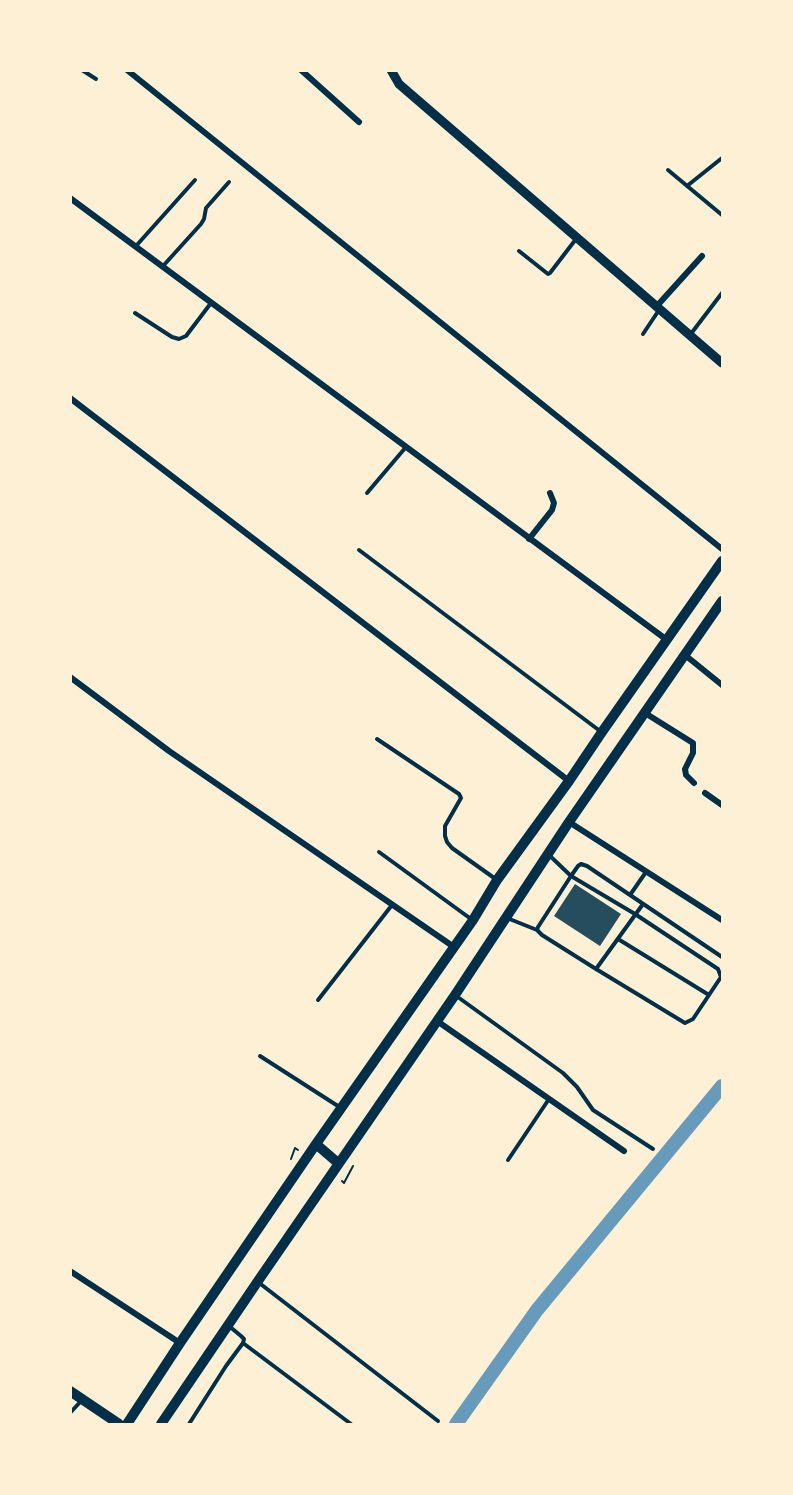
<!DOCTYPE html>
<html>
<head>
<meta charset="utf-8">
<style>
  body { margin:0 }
  #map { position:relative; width:793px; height:1495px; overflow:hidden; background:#fdf0d5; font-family:"Times New Roman",serif }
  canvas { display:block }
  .frame { position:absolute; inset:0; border:72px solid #fdf0d5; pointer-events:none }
</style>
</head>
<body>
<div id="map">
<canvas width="793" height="1495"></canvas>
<div class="frame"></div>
</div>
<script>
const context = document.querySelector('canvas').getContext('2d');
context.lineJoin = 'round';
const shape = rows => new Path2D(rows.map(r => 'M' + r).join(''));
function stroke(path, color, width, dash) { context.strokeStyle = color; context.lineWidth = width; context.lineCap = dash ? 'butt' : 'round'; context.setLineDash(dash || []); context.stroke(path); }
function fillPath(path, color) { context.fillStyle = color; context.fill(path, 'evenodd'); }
const canal = shape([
  [456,1424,537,1310,722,1086]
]);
const building = shape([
  [575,884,621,914,600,946,554,916]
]);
const path = shape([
  [291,1159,295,1148,298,1150],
  [342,1181,344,1183,353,1166]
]);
const service = shape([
  [82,70,96,79],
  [668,170,722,215],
  [687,186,722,158],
  [136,246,195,180],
  [519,251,548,274,550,273,576,239],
  [163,266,201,224,204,219,206,208,229,182],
  [135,313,172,337,179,339,186,336,211,303],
  [643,334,659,310],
  [690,335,722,293],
  [367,493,406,447],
  [359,550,600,731],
  [377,739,459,794,461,798,445,826,445,836,447,842,452,848,497,880],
  [379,852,471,919],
  [549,855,571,876,635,914,718,969,721,977,693,1019,685,1023,596,969,542,935,537,930,538,927,571,876,578,866,581,864,587,866,630,895,646,872],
  [630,895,722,957],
  [507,918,537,930],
  [618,939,709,995],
  [596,969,643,904],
  [455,995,563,1073,577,1087,593,1110,653,1149],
  [318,1000,392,905],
  [260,1056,341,1108],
  [508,1160,549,1099],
  [258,1282,438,1421],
  [243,1343,351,1424],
  [70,1413,82,1400],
  [189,1424,226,1366,243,1343,244,1339,241,1336,229,1326]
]);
const minor = shape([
  [127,70,722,549],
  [301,70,359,122],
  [70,198,667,640],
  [656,307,702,256],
  [70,398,569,781],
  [529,539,552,510,554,503,550,493],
  [685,655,722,685],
  [70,677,169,751,454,947],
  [645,713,693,743,693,753,685,769,686,775,694,783],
  [705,793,722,805],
  [569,822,722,920],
  [437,1021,624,1151],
  [70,1271,180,1343]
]);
const tertiary = shape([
  [391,70,399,84,722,363]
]);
const secondary = shape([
  [70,1391,119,1424]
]);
const primary = shape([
  [316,1144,338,1163],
  [127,1424,180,1343,316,1144,473,920,497,880,569,781,602,732,722,561],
  [161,1424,258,1281,455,995,569,822,722,601]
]);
stroke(canal, '#669bbc', 14);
fillPath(building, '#264d5e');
stroke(path, '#003049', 2);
stroke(service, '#003049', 4);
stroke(minor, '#003049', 6);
stroke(tertiary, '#003049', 9);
stroke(secondary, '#003049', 10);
stroke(primary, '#003049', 10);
</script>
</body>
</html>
